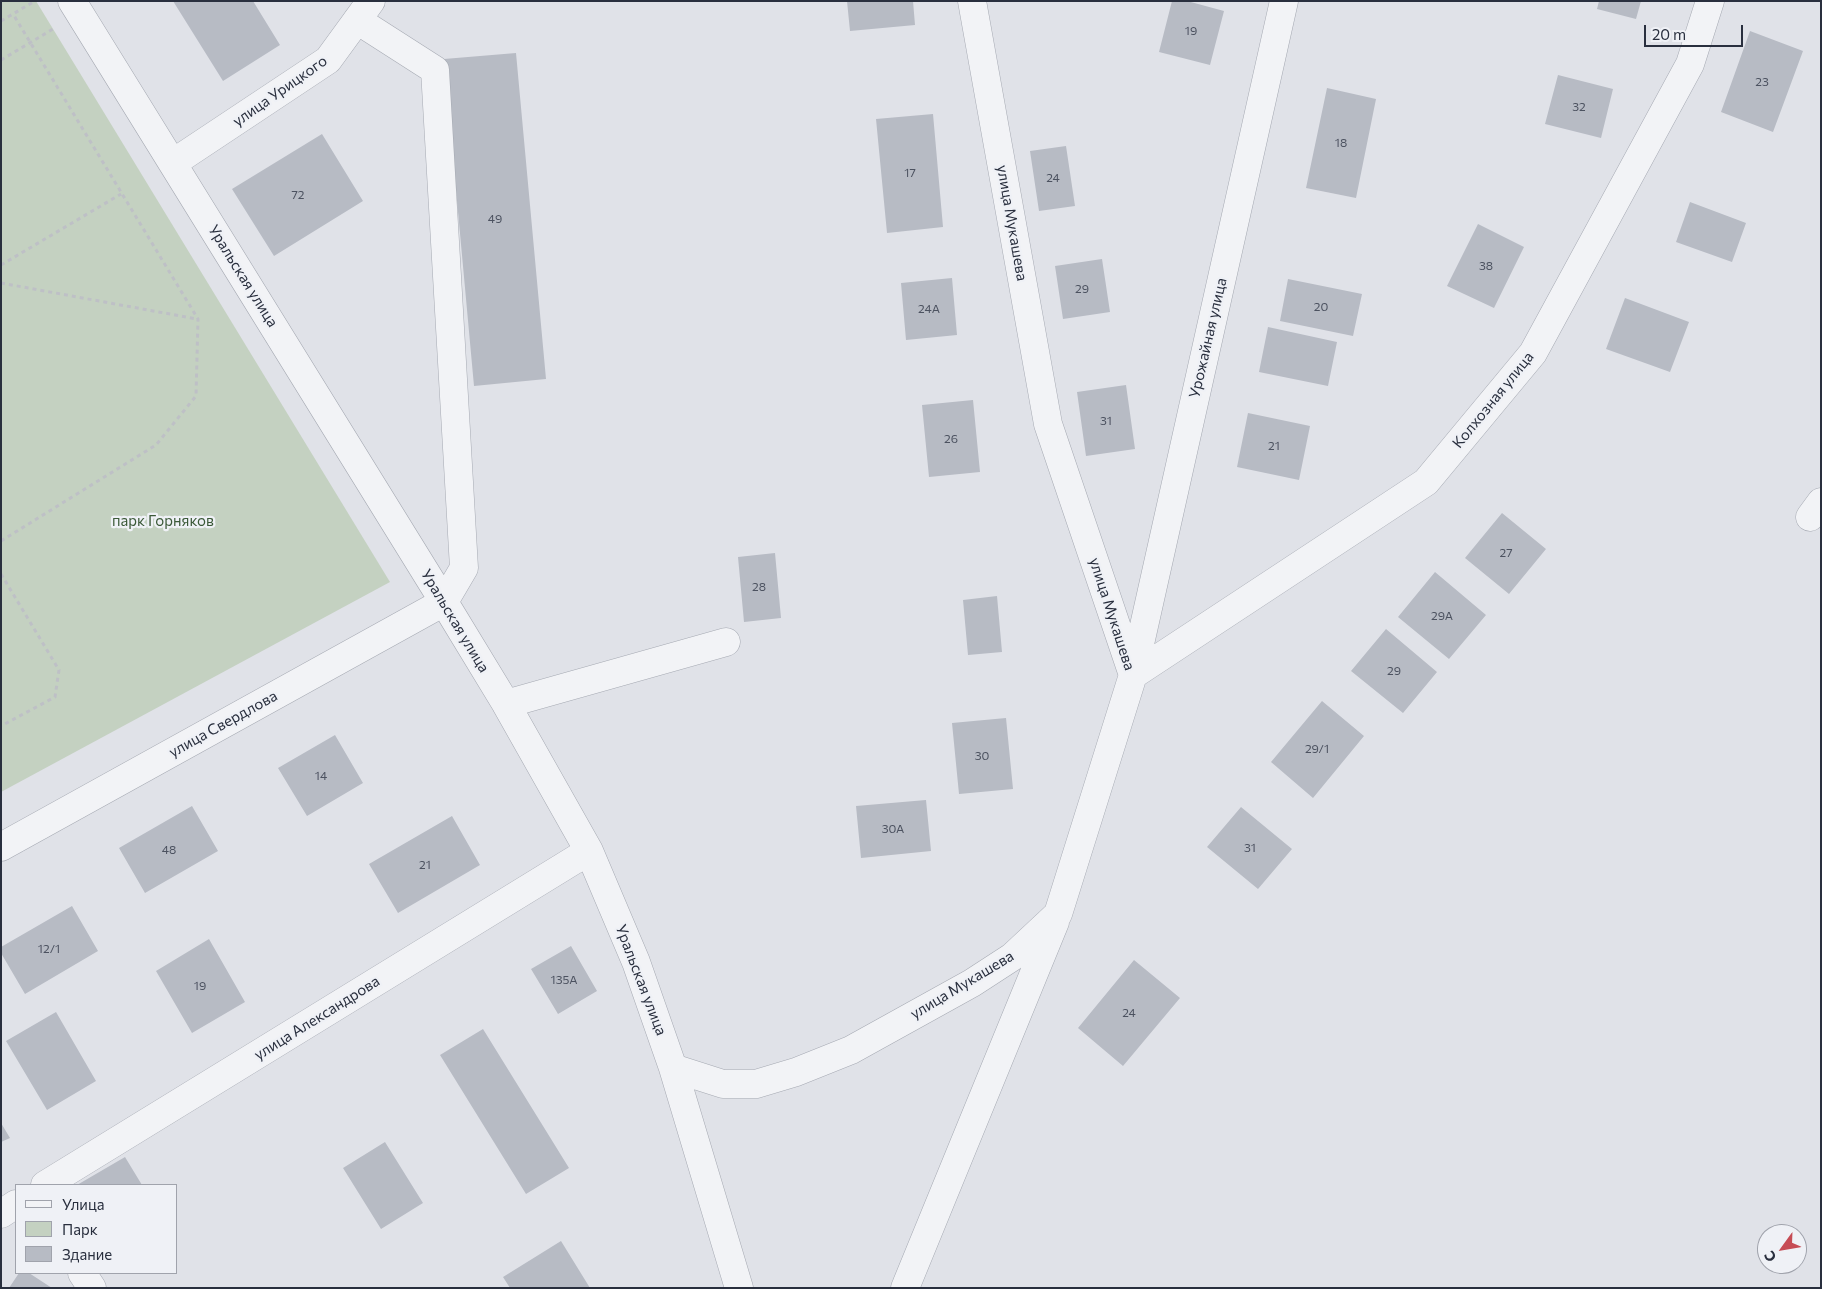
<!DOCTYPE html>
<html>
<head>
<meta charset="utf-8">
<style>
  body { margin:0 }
  #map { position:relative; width:1822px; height:1289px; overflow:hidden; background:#e0e2e8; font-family:Commissioner,sans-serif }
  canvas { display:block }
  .frame { position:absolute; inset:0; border:2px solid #292f3e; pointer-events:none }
  .legend { position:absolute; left:15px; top:1184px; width:162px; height:90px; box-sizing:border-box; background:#eff1f6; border:1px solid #a0a3ac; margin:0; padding:6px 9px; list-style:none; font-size:15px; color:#292f3e }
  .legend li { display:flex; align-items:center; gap:10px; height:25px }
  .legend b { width:25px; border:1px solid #a0a3ac }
  .north { position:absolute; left:1757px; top:1224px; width:50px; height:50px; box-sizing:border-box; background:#eff1f6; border:1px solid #a0a3ac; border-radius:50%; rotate:238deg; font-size:14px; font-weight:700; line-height:20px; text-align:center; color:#292f3e }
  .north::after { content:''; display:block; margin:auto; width:18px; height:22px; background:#c64c55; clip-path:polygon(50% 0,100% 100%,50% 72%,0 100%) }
  .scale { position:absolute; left:1644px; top:25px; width:99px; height:22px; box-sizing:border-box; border:2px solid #292f3e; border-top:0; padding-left:6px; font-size:15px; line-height:18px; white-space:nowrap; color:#292f3e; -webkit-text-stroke:4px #eff1f6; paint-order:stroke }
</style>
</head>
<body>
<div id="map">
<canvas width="1822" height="1289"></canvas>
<div class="frame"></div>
<ul class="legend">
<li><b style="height:6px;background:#f2f3f6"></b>Улица</li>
<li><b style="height:14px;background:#c4d1c1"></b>Парк</li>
<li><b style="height:14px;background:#b7bbc4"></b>Здание</li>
</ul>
<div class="north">С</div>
<div class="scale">20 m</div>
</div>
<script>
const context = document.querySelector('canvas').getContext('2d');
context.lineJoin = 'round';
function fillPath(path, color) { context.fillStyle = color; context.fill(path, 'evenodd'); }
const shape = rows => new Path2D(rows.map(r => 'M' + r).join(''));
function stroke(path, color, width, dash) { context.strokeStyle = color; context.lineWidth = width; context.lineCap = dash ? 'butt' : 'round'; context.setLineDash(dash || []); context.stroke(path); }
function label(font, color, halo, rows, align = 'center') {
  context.font = font + ' Commissioner,sans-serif'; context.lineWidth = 4.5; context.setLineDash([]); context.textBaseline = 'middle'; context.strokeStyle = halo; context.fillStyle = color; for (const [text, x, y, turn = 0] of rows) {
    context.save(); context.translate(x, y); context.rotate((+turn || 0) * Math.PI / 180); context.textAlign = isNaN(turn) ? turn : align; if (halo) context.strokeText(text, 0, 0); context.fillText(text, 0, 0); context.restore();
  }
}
const green = shape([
  [1,1,36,1,390,582,1,792]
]);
const building = shape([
  [173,1,253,1,280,45,223,81],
  [847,1,913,1,915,25,850,31],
  [1172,1,1187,1,1224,11,1210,65,1159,52],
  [1599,1,1641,1,1636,19,1597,9],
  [1750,31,1803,51,1773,132,1721,112],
  [516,53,546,379,474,386,444,59],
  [1558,75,1613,89,1601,138,1545,124],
  [1327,88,1376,99,1356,198,1306,188],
  [933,114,943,227,887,233,876,119],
  [322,134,363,201,274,256,232,189],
  [1066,146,1075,206,1039,211,1030,151],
  [1690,202,1746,223,1732,262,1676,242],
  [1478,224,1524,247,1494,308,1447,286],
  [1102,259,1110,312,1063,319,1055,266],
  [952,278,957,335,906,340,901,283],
  [1288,279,1362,294,1353,336,1280,321],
  [1625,298,1689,322,1670,372,1606,349],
  [1268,327,1337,342,1328,386,1259,372],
  [1126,385,1135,449,1086,456,1077,392],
  [973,400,980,472,929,477,922,405],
  [1248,413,1310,426,1299,480,1237,467],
  [1502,513,1546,549,1509,594,1465,558],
  [775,553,781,618,744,622,738,557],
  [1435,572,1486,615,1449,659,1398,617],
  [997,596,1002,652,968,655,963,600],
  [1386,629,1437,672,1403,713,1351,671],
  [1322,701,1364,736,1313,798,1271,762],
  [1006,718,1013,789,959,794,952,723],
  [335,735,363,783,307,816,278,768],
  [926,800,931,851,861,858,856,806],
  [192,806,218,851,145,893,119,848],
  [1241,807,1292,849,1258,889,1207,847],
  [452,816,480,865,398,913,369,864],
  [72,906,98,951,25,994,1,953,1,947],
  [209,939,245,1002,192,1033,156,971],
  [571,946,597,991,558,1014,531,969],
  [1134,960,1180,998,1123,1066,1078,1028],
  [56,1012,96,1081,47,1110,6,1041],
  [483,1029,569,1168,526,1194,440,1055],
  [1,1123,10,1138,1,1142],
  [385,1142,423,1203,381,1229,343,1168],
  [125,1157,142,1185,77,1185],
  [561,1241,590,1288,510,1288,503,1277],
  [19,1273,29,1273,52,1288,9,1288]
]);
const path = shape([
  [1,21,35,1],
  [1,60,53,29],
  [1,265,121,194],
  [1,283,197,319],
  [1,541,156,445,196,396,198,319,13,14],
  [1,574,59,670,55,697,1,726]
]);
const minor = shape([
  [72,1,444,602,506,704,589,851,636,962,673,1068,739,1288],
  [173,163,328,60,371,1],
  [1810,517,1821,502],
  [1133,675,1426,482,1533,353,1690,64,1710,1],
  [1133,675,1284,1],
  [506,704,726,642],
  [1,847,444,602,464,568,435,70,357,20],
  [673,1068,723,1084,756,1084,796,1072,851,1050,972,983,1012,957,1058,914,1133,675,1048,424,972,1],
  [45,1185,589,851],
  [1,1214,16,1204],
  [82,1273,92,1288],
  [905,1288,1055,922]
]);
const numberNames = [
  ["19",1191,31],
  ["23",1762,82],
  ["32",1579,107],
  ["18",1341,143],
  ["17",910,173],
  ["24",1053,178],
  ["72",298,195],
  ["49",495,219],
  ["38",1486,266],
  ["29",1082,289],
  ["20",1321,307],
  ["24А",929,309],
  ["31",1106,421],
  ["26",951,439],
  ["21",1274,446],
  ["27",1506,553],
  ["28",759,587],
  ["29А",1442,616],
  ["29",1394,671],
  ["29/1",1317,749],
  ["30",982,756],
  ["14",321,776],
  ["30А",893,829],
  ["31",1250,848],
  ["48",169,850],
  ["21",425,865],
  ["12/1",49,949],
  ["135А",564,980],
  ["19",200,986],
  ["24",1129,1013]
];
const streetNames = [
  ["улица Урицкого",280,91,-35],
  ["улица Мукашева",1012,223,80],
  ["Уральская улица",243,276,58],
  ["Урожайная улица",1208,338,-77],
  ["Колхозная улица",1493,400,-51],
  ["улица Мукашева",1112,614,72],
  ["Уральская улица",455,621,59],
  ["улица Свердлова",223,724,-29],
  ["Уральская улица",641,980,69],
  ["улица Мукашева",962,985,-31],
  ["улица Александрова",317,1018,-32]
];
const parkNames = [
  ["парк Горняков",163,521]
];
fillPath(green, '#c4d1c1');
fillPath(building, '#b7bbc4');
stroke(minor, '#a5a9b2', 29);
stroke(path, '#bec0c6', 3, [4, 4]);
stroke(minor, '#f2f3f6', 28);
label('12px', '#4c5260', null, numberNames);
label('15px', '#292f3e', '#eff1f6', streetNames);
label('15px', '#3b5938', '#eff1f6', parkNames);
</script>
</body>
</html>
